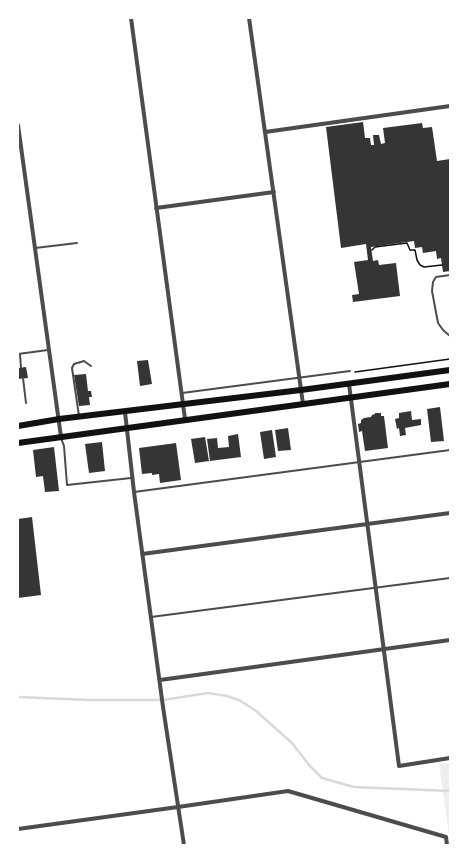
<!DOCTYPE html>
<html>
<head>
<meta charset="utf-8">
<style>
  body { margin:0 }
  #map { position:relative; width:468px; height:863px; overflow:hidden; background:#fff; font-family:Barlow,sans-serif }
  canvas { display:block }
  .frame { position:absolute; inset:0; border:19px solid #fff; pointer-events:none }
</style>
</head>
<body>
<div id="map">
<canvas width="468" height="863"></canvas>
<div class="frame"></div>
</div>
<script>
const context = document.querySelector('canvas').getContext('2d');
context.lineJoin = 'round';
function fillPath(path, color) { context.fillStyle = color; context.fill(path, 'evenodd'); }
const shape = rows => new Path2D(rows.map(r => 'M' + r).join(''));
function stroke(path, color, width, dash) { context.strokeStyle = color; context.lineWidth = width; context.lineCap = dash ? 'butt' : 'round'; context.setLineDash(dash || []); context.stroke(path); }
const green = shape([
  [450,763,450,842,439,764]
]);
const stream = shape([
  [18,697,90,700,163,700,208,693,227,696,241,701,256,711,292,743,309,765,322,778,354,787,450,791]
]);
const building = shape([
  [363,122,365,138,370,138,371,145,374,145,373,135,379,135,381,144,385,143,383,128,422,123,423,128,432,127,437,161,450,159,450,271,443,272,441,258,437,259,436,251,423,253,422,247,415,248,414,241,371,247,373,261,378,260,379,265,396,263,400,296,353,302,352,295,359,294,354,262,368,260,366,244,341,248,326,127],
  [148,360,152,384,140,386,137,361],
  [26,367,28,378,18,379,18,368],
  [86,374,88,391,91,391,92,397,89,397,90,405,79,406,74,375],
  [440,407,444,441,431,442,427,409],
  [411,411,412,420,421,419,421,425,405,428,406,435,400,436,399,428,397,429,395,419,399,418,399,413],
  [375,413,381,413,381,416,384,416,388,448,365,451,362,431,359,432,358,424,361,423,361,420,364,418,371,417,372,415,375,414],
  [288,428,291,450,278,451,275,430],
  [272,430,276,457,264,459,260,432],
  [238,434,241,457,210,461,207,439,217,438,218,448,229,447,228,436],
  [205,437,209,461,195,463,191,439],
  [102,442,105,471,89,473,85,444],
  [176,443,181,480,160,483,159,474,152,475,152,473,142,474,139,448],
  [54,447,59,491,45,492,43,476,36,477,33,450],
  [32,517,41,595,18,598,18,519]
]);
const path = shape([
  [372,250,375,247,407,243,410,250,415,250,417,260,420,265,424,267,442,265],
  [355,372,450,359]
]);
const service = shape([
  [35,248,77,243],
  [450,275,436,277,433,282,432,291,438,323,443,330,450,336],
  [18,354,48,350],
  [20,354,21,368],
  [23,378,26,403],
  [182,393,350,371],
  [79,416,72,368,74,364,84,361,91,366],
  [61,438,64,446,67,485,131,478],
  [134,492,450,450],
  [151,617,450,578]
]);
const minor = shape([
  [131,18,185,419],
  [249,18,303,404],
  [18,125,61,437],
  [265,132,450,106],
  [156,208,274,192],
  [349,384,399,766,450,758],
  [125,412,134,492,163,707,184,845],
  [142,554,450,513],
  [160,680,450,640],
  [18,829,178,807,288,791,446,837,447,845]
]);
const primary = shape([
  [18,426,59,419,301,390,450,370],
  [18,443,450,384]
]);
fillPath(green, '#eee');
stroke(stream, '#d9d9d9', 2.5);
fillPath(building, '#353535');
stroke(path, '#111', 1.5);
stroke(service, '#4c4c4c', 2);
stroke(minor, '#4c4c4c', 4);
stroke(primary, '#111', 6);
</script>
</body>
</html>
